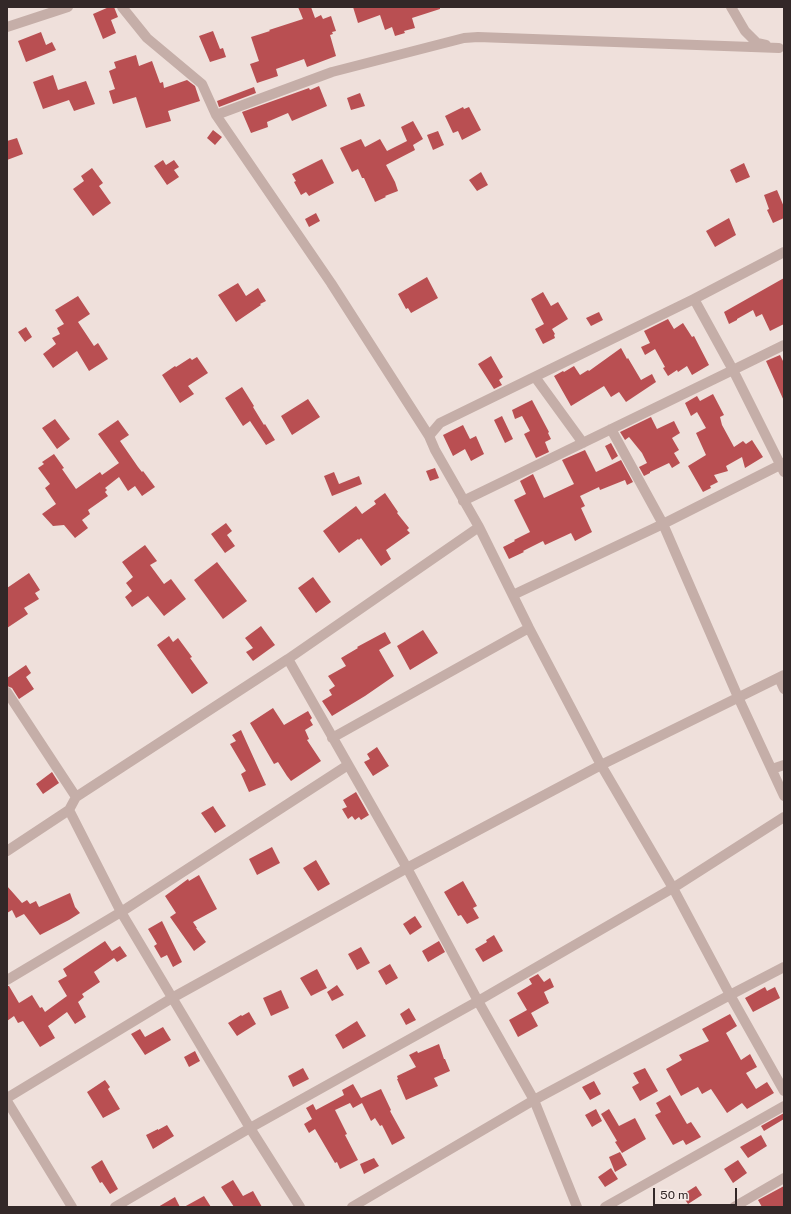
<!DOCTYPE html>
<html>
<head>
<meta charset="utf-8">
<style>
  body { margin:0 }
  #map { position:relative; width:791px; height:1214px; overflow:hidden; background:#efe0db; font-family:"Public Sans",sans-serif }
  canvas { display:block }
  .frame { position:absolute; inset:0; border:8px solid #332828; pointer-events:none }
  .scale { position:absolute; left:653px; top:1188px; width:84px; height:18px; box-sizing:border-box; border:2px solid #332828; border-top:0; padding-left:5px; font-size:12px; line-height:14px; white-space:nowrap; color:#332828; -webkit-text-stroke:3px #f7ebe7; paint-order:stroke }
</style>
</head>
<body>
<div id="map">
<canvas width="791" height="1214"></canvas>
<div class="frame"></div>
<div class="scale">50 m</div>
</div>
<script>
const context = document.querySelector('canvas').getContext('2d');
context.lineJoin = 'round';
function fillPath(path, color) { context.fillStyle = color; context.fill(path, 'evenodd'); }
const shape = rows => new Path2D(rows.map(r => 'M' + r).join(''));
function stroke(path, color, width, dash) { context.strokeStyle = color; context.lineWidth = width; context.lineCap = dash ? 'butt' : 'round'; context.setLineDash(dash || []); context.stroke(path); }
const building = shape([
  [109,7,114,7,118,17,111,20,116,33,103,39,93,14],
  [298,7,311,7,315,18,321,15,323,19,331,16,336,31,332,32,333,34,330,35,336,56,307,67,304,59,276,69,278,76,257,83,250,64,259,61,251,37,270,31,269,30,303,19],
  [353,7,440,7,440,9,412,18,415,28,404,31,405,33,395,36,392,27,385,30,380,15,358,23],
  [213,31,220,49,223,48,226,57,210,62,199,36],
  [41,32,46,45,52,42,56,50,26,62,18,41],
  [136,55,139,66,152,61,160,83,163,82,164,88,187,80,195,86,200,101,168,111,171,121,146,128,136,97,113,104,109,91,115,89,109,71,116,68,114,62],
  [53,75,58,90,86,81,95,104,74,111,69,100,43,109,33,82],
  [319,86,327,106,292,121,288,113,267,122,268,127,251,133,242,112,309,88,310,90],
  [254,87,256,93,219,107,217,101],
  [360,93,365,106,351,110,347,98],
  [463,107,464,109,469,107,481,130,462,140,458,131,453,133,445,116],
  [413,121,423,139,413,145,415,150,386,165,395,182,398,191,385,196,386,197,375,202,364,178,362,178,358,169,352,172,340,148,361,139,365,147,380,139,387,151,407,141,401,127],
  [213,130,222,137,215,145,207,138],
  [438,131,444,145,433,150,427,135],
  [17,138,23,154,7,160,7,141],
  [322,159,334,183,309,196,306,192,301,195,294,182,296,181,292,174],
  [163,160,166,165,174,160,179,167,174,170,179,177,167,185,154,166],
  [744,163,750,177,736,183,730,170],
  [92,168,103,183,99,186,111,203,93,216,73,189,84,181,81,176],
  [481,172,488,185,477,191,469,180],
  [777,190,784,207,784,218,773,223,767,210,769,209,764,195],
  [316,213,320,221,309,227,305,219],
  [729,218,736,235,715,247,706,231],
  [427,277,438,298,411,313,408,308,406,309,398,294],
  [784,278,784,324,770,331,762,314,756,317,753,310,737,319,737,320,729,324,724,312],
  [238,283,246,296,258,288,266,301,260,304,261,305,236,322,218,295],
  [543,292,551,306,558,302,568,319,552,329,555,334,554,335,555,338,543,344,535,329,544,324,531,299],
  [78,296,90,314,78,322,94,346,98,343,108,359,89,371,77,351,53,368,43,354,56,344,52,338,60,334,57,328,64,324,55,310],
  [599,312,603,320,591,326,586,318],
  [668,319,674,329,683,323,692,337,694,336,709,365,692,375,687,366,678,372,677,370,668,376,663,368,665,367,655,349,645,355,641,347,650,343,644,331],
  [26,327,32,337,25,342,18,332],
  [621,348,627,359,628,358,641,380,652,374,656,382,626,402,619,392,611,397,604,386,571,406,554,376,563,371,564,372,574,366,580,375,588,370,589,371],
  [780,355,784,363,784,401,766,361],
  [491,356,503,377,499,380,502,385,494,389,478,364],
  [197,357,208,373,188,386,194,394,180,403,162,375,175,366,176,367,190,358,192,360],
  [242,387,254,406,253,407,264,425,265,424,275,440,266,445,250,421,243,426,225,398],
  [713,394,724,415,720,417,722,425,734,447,743,441,746,444,752,440,763,457,745,468,742,457,726,466,728,471,714,475,718,482,710,486,711,488,703,492,688,466,706,455,696,433,706,428,697,412,691,416,685,403,697,396,700,401],
  [308,399,320,417,292,435,281,416],
  [532,400,549,432,548,433,551,439,545,442,549,452,536,458,524,434,530,431,522,416,515,419,512,410],
  [502,416,513,439,505,443,494,420],
  [651,417,657,429,674,421,680,433,672,438,679,450,674,453,680,463,672,468,669,463,650,472,650,473,644,476,639,467,647,463,642,453,629,437,625,440,620,432],
  [55,419,70,439,57,449,42,428],
  [118,420,129,435,120,441,138,467,142,472,143,471,155,487,142,496,135,486,128,491,119,477,105,488,107,490,105,492,108,496,88,510,90,514,82,520,88,528,75,538,64,525,53,526,42,514,56,504,45,488,50,484,38,468,44,464,42,462,54,454,64,468,62,469,76,489,100,472,102,475,119,463,98,434],
  [463,425,470,439,476,436,484,454,471,461,465,449,453,456,443,435],
  [611,443,618,456,612,460,605,446],
  [585,450,596,472,621,460,633,482,627,485,625,480,600,490,599,487,580,496,585,506,581,508,592,532,575,541,571,533,545,545,543,541,523,551,524,552,509,559,503,547,515,541,514,540,530,532,514,500,526,494,520,481,533,474,544,498,574,484,562,460],
  [435,468,439,478,430,481,426,471],
  [334,472,339,484,359,476,362,484,332,496,324,476],
  [385,493,398,512,397,513,409,528,407,530,410,533,386,550,391,559,381,566,361,538,359,540,358,539,339,553,323,531,356,506,362,514,376,504,374,501],
  [226,523,232,531,227,535,235,546,225,553,211,534],
  [145,545,157,561,150,565,164,584,171,579,186,599,164,616,148,596,132,607,125,597,132,591,126,583,133,577,122,562],
  [217,562,247,601,223,619,194,580],
  [29,573,40,590,35,593,39,599,24,608,28,614,7,628,7,588],
  [313,577,331,602,316,613,298,588],
  [261,626,275,645,253,661,246,652,253,648,245,638],
  [423,630,438,653,410,670,397,646],
  [385,632,391,643,379,650,394,676,365,696,332,716,322,701,332,695,329,690,335,686,328,676,346,666,341,658,358,648,357,647],
  [169,636,173,642,178,638,192,657,190,658,208,683,192,694,157,645],
  [26,665,31,673,26,677,34,689,19,699,12,688,7,686,7,678],
  [273,708,284,725,308,711,312,718,310,720,313,725,305,730,309,739,307,740,321,761,291,781,287,776,278,762,274,764,250,723],
  [241,730,266,785,249,792,241,774,246,771,230,744,236,741,232,735],
  [377,747,389,766,373,776,364,762,370,759,367,754],
  [52,772,59,783,43,794,36,784],
  [356,792,369,815,361,820,359,817,355,820,352,816,348,819,342,809,347,807,343,800],
  [213,806,226,826,215,833,201,813],
  [272,847,280,863,257,875,249,859],
  [316,860,330,884,318,891,303,868],
  [199,875,217,909,193,922,197,928,196,928,206,942,194,951,170,917,176,913,165,896,188,879,189,881],
  [463,881,477,906,473,908,479,918,467,924,461,915,458,916,444,892],
  [7,886,22,903,27,900,30,904,36,901,39,907,70,893,75,907,80,913,69,920,40,935,24,914,16,918,12,910,7,913],
  [415,916,422,927,410,935,403,924],
  [162,921,182,962,173,967,167,955,161,958,154,946,157,944,148,929],
  [494,935,503,951,483,962,475,949,487,942,486,940],
  [105,941,112,951,120,946,127,956,117,962,114,958,94,972,100,982,82,994,84,997,78,1002,86,1017,75,1024,67,1012,48,1026,55,1038,40,1047,23,1021,18,1023,14,1016,7,1021,7,986,9,986,19,1003,32,995,40,1008,42,1007,45,1012,67,996,58,981,67,976,63,969],
  [439,941,445,952,428,962,422,951],
  [361,947,370,963,357,970,348,954],
  [390,964,398,978,386,985,378,971],
  [317,969,327,988,311,996,300,978],
  [538,974,544,982,550,978,554,987,544,992,549,1003,531,1013,538,1026,518,1037,509,1020,527,1010,517,993,532,984,529,979],
  [337,985,344,995,332,1001,327,992],
  [765,987,767,991,775,987,780,998,753,1012,745,998],
  [281,990,289,1008,271,1016,263,998],
  [409,1008,416,1020,406,1025,400,1014],
  [249,1012,256,1024,237,1036,228,1023,241,1015,242,1016],
  [730,1014,737,1026,726,1033,741,1060,750,1054,757,1067,746,1073,756,1089,767,1082,774,1093,747,1109,742,1103,727,1113,711,1089,702,1094,698,1087,681,1096,666,1069,682,1060,679,1055,709,1041,702,1029],
  [357,1021,366,1036,343,1049,335,1035],
  [163,1027,171,1040,145,1055,131,1034,140,1029,145,1037],
  [439,1044,444,1059,445,1059,450,1071,434,1078,438,1086,406,1100,397,1079,398,1079,397,1076,416,1067,409,1055,417,1051,418,1053],
  [195,1051,200,1061,189,1067,184,1057],
  [303,1068,309,1079,293,1087,288,1076],
  [645,1068,658,1091,640,1101,632,1087,639,1083,633,1073],
  [105,1080,110,1087,108,1089,120,1109,103,1118,87,1092],
  [594,1081,601,1094,590,1100,582,1087],
  [353,1084,361,1098,381,1089,391,1110,390,1111,405,1138,392,1145,382,1125,380,1126,375,1118,371,1121,362,1103,353,1108,350,1103,335,1110,347,1134,345,1135,358,1160,340,1169,337,1162,335,1163,315,1129,309,1133,304,1124,312,1119,306,1108,313,1104,316,1110,344,1095,342,1090],
  [670,1095,687,1124,691,1122,701,1137,686,1145,683,1140,673,1145,655,1115,661,1112,656,1103],
  [596,1109,602,1121,592,1127,585,1115],
  [609,1109,619,1126,635,1118,646,1139,622,1153,615,1142,617,1141,601,1114],
  [784,1113,784,1119,764,1131,761,1126],
  [167,1125,174,1136,153,1149,146,1135,158,1129,158,1130],
  [761,1135,767,1146,748,1158,740,1147],
  [620,1152,627,1165,615,1172,609,1157],
  [374,1158,379,1166,364,1174,360,1164],
  [102,1160,118,1189,110,1194,102,1182,100,1183,91,1167],
  [738,1160,747,1173,733,1183,724,1169],
  [611,1168,618,1179,605,1187,598,1177],
  [233,1180,243,1196,253,1191,262,1207,234,1207,221,1187],
  [696,1186,702,1195,688,1204,682,1195],
  [784,1186,784,1207,762,1207,758,1200],
  [204,1196,211,1207,184,1207],
  [175,1197,180,1207,158,1207]
]);
const street = shape([
  [122,7,147,38,202,84,216,115,331,283,429,436,435,450,479,527,529,628,601,765,673,888,730,995,784,1091],
  [731,7,745,31,757,43,766,45],
  [7,27,68,7],
  [216,115,332,72,464,38,478,37,779,48],
  [694,299,733,370,784,472],
  [535,377,583,443],
  [611,429,663,524,738,697,784,796],
  [429,436,440,423,694,299,784,252],
  [463,501,733,370,784,345],
  [513,595,663,524,784,463],
  [288,659,407,868,478,1001,534,1100,577,1207],
  [779,678,784,689],
  [7,692,76,797],
  [332,738,529,628],
  [772,769,784,765],
  [69,810,121,912,250,1128,300,1207],
  [7,851,69,810,76,797,288,659,479,527],
  [7,980,121,912,348,765],
  [7,1098,172,998,407,868,601,765,784,675],
  [7,1101,72,1207],
  [115,1207,250,1128,478,1001,673,888,784,817],
  [352,1207,534,1100,730,995,784,967],
  [605,1207,784,1106],
  [734,1207,784,1178]
]);
fillPath(building, '#b94f52');
stroke(street, '#c5aea8', 10);
</script>
</body>
</html>
